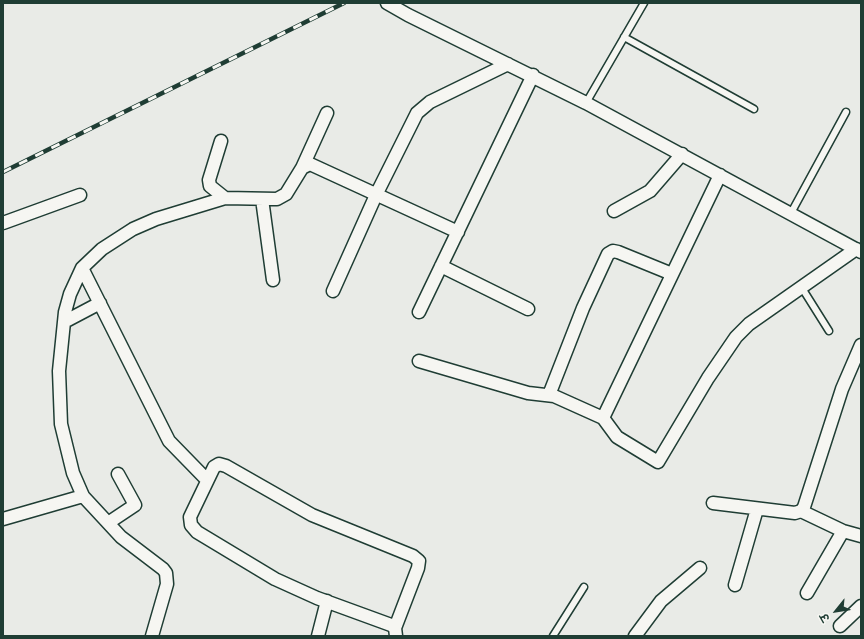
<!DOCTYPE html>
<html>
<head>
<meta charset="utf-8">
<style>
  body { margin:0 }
  #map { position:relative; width:864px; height:639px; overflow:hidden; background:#e9ebe7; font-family:"Balsamiq Sans","Playpen Sans Deva",sans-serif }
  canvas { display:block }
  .frame { position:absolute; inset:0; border:4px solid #1f3d34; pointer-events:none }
  .north { position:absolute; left:816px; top:591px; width:40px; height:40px; -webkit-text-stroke:3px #f6f6f2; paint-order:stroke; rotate:240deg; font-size:11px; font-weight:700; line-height:16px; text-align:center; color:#1f3d34 }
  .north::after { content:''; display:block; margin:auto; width:14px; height:18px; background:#1f3d34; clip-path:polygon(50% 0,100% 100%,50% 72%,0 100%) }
</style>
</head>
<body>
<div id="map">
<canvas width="864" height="639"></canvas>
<div class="frame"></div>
<div class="north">उ</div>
</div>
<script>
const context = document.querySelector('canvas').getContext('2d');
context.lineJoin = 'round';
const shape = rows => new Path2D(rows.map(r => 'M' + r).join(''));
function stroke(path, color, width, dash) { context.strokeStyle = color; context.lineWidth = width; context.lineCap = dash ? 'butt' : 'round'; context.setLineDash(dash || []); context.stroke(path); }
const lane = shape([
  [624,37,754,109],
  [586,103,644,3],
  [791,213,846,112],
  [802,288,829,331],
  [553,636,584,587]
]);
const street = shape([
  [387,3,408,15,586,103,861,252],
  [221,141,209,180,210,186,225,198],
  [302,168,327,113],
  [262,199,273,280],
  [614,211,650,191,682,154],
  [3,223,80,195],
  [441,266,528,309],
  [82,268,169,441,207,480],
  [333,291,376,195,417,113,430,102,508,64],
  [419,312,533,75],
  [64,322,100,303],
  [419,361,528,393,554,396,603,418,617,437,658,462,708,378,736,337,749,324,856,249],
  [549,395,583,308,608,254,613,251,618,252,672,274],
  [603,418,720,175],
  [713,503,795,513,801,511,804,507,842,389,861,345],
  [801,511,843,531,861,536],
  [3,519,83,496],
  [108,523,135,505,118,474],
  [735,585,757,509],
  [807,593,843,531],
  [840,626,861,606],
  [395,628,418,568,419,561,413,556,312,515,226,466,219,464,214,467,190,517,191,525,197,532,275,579,317,598,391,625,395,628,396,636],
  [152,636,167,584,166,573,163,569,121,537,83,496,73,473,61,424,59,371,65,312,70,294,82,268,102,249,133,229,156,219,225,198,277,199,286,194,302,168,310,164,458,232],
  [318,636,327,601],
  [635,636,661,601,700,568]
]);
const rail = shape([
  [3,172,344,3]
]);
stroke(lane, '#1f3d34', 9);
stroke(street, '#1f3d34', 15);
stroke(lane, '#f6f6f2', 6);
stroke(street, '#f6f6f2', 12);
stroke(rail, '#1f3d34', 4.5);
stroke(rail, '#f6f6f2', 3, [9]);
</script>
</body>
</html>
